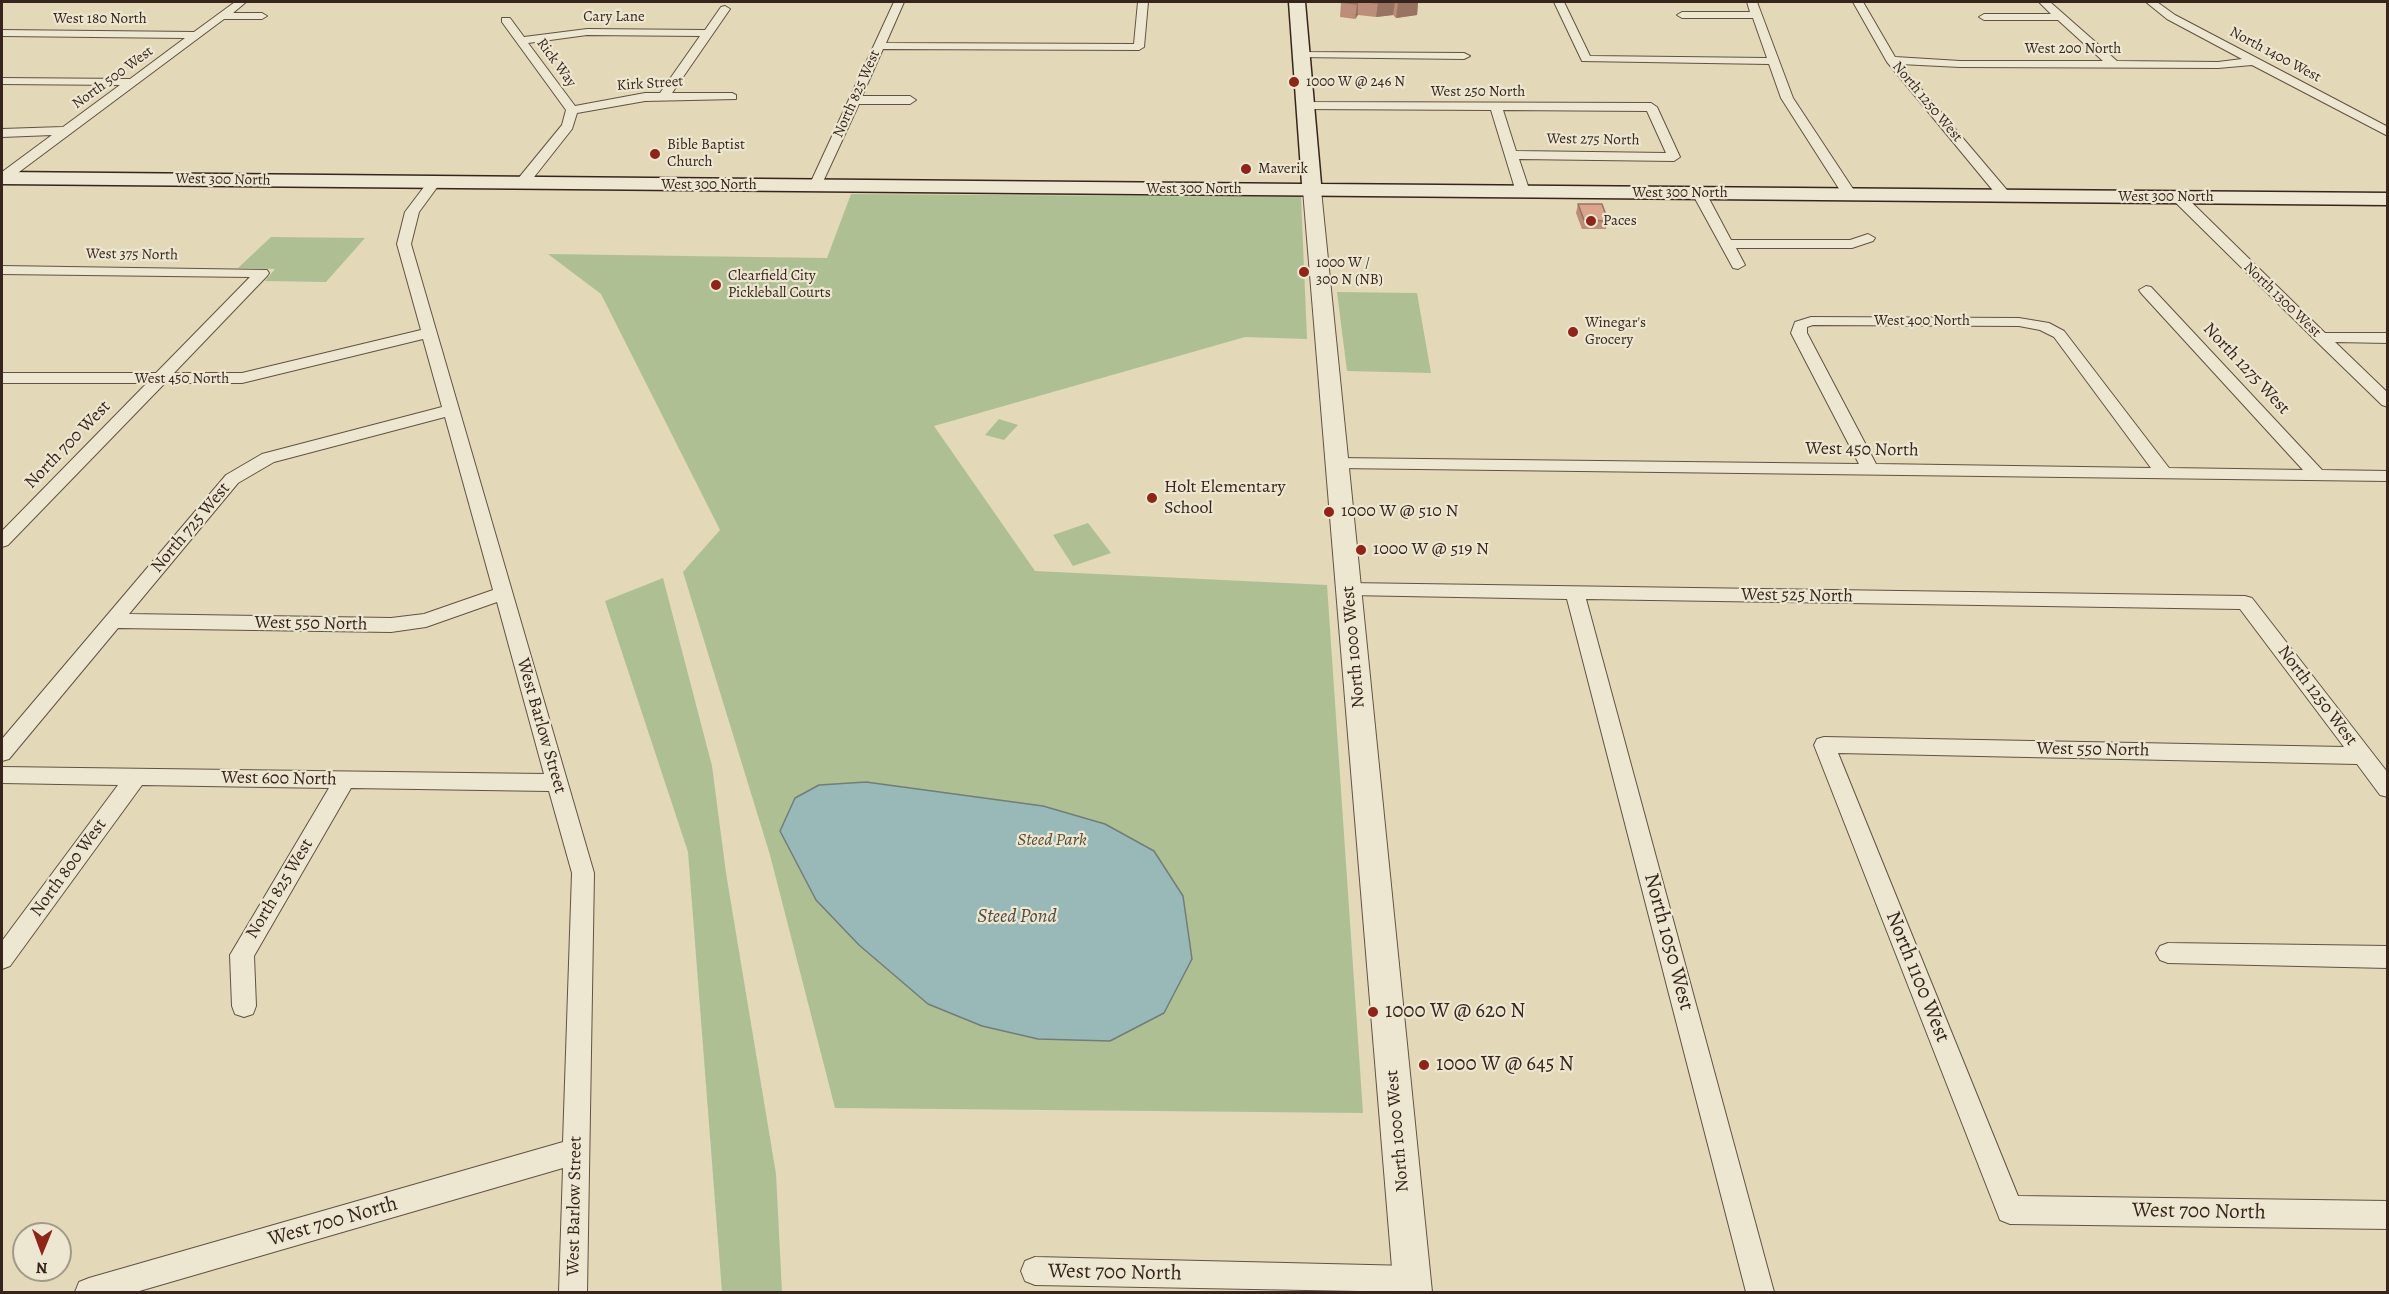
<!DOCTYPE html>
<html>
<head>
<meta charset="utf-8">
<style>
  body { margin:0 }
  #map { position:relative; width:2389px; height:1294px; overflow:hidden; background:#e3d8b7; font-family:Alegreya,serif }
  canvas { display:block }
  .frame { position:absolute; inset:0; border:3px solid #37251d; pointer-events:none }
  .north { position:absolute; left:12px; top:1222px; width:60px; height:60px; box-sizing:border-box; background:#ede6d0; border:2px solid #a49988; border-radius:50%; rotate:181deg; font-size:16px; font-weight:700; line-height:24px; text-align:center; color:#37251d }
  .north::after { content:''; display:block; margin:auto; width:21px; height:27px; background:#8f2418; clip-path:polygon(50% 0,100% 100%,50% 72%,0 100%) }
</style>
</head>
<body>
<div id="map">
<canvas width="2389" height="1294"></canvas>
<div class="frame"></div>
<div class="north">N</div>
</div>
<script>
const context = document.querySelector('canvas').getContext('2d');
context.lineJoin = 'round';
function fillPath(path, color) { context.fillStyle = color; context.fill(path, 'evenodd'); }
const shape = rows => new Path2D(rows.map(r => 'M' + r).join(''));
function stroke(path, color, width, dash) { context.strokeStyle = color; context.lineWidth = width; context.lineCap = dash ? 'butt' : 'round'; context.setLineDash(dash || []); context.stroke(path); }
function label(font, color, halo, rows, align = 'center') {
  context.font = font + ' Alegreya,serif'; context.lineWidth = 4.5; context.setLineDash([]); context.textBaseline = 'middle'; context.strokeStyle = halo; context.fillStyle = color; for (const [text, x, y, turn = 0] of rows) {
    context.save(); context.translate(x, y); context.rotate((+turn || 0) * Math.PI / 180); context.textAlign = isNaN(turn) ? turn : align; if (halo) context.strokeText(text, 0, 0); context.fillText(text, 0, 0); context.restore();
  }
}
const green = shape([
  [851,194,1301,197,1307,339,1245,337,934,426,1035,571,1327,585,1363,1113,835,1108,770,855,683,572,720,530,601,294,548,254,827,258],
  [271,237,365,238,326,282,265,281,275,269,238,268],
  [1337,292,1417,293,1431,373,1347,371],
  [999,419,1018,425,1004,440,985,435],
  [1088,523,1111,553,1073,566,1053,535],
  [663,578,712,766,726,873,776,1174,782,1292,722,1292,688,852,605,601]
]);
const water = shape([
  [866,782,1043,806,1105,824,1154,851,1183,896,1192,959,1164,1013,1110,1041,1038,1039,982,1026,928,1004,859,945,816,900,780,831,795,798,819,785,866,782]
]);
const minor = shape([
  [235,2,246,2,233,13,262,13,267,16,262,19,224,19,7,181,2,182,2,172,52,135,2,137,2,129,63,127,120,85,2,84,2,78,130,79,185,38,2,36,2,30,194,32,235,2],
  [894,2,904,2,886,43,1134,44,1138,2,1148,2,1144,47,1139,50,883,49,862,96,910,96,916,100,910,104,859,104,821,186,820,189,810,189,809,186,894,2],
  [1554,2,1564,2,1590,56,1767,58,1753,18,1682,18,1677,15,1682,12,1750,12,1747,2,1757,2,1793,98,1857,195,1850,199,1843,195,1781,98,1769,64,1582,61,1554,2],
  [1853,2,1863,2,1895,57,1960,61,2103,61,2058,20,1984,20,1979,17,1984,14,2051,14,2039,2,2050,2,2117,61,2218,62,2242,59,2167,19,2146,2,2157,2,2175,15,2388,127,2388,136,2252,65,2218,68,1960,67,1900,64,2012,196,2005,200,2000,199,1887,62,1853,2],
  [725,6,730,9,672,93,732,93,736,95,736,99,645,101,577,113,572,129,527,186,517,186,516,183,517,180,562,125,566,110,502,22,502,18,510,18,524,37,587,29,705,30,721,7,725,6],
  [587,35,700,36,660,93,645,93,575,106,528,43,587,35],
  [1301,52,1464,53,1470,56,1464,59,1297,57,1297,53,1301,52],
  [1305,102,1651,103,1657,107,1680,157,1674,161,1519,159,1530,192,1523,196,1516,192,1491,110,1301,109,1301,103,1305,102],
  [1503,110,1647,111,1666,153,1516,151,1503,110],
  [435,178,441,182,419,212,411,244,594,873,587,1292,559,1292,563,1168,136,1292,75,1292,79,1282,89,1278,563,1142,572,873,549,791,351,788,254,956,256,1006,253,1014,244,1017,235,1014,232,1006,230,955,329,788,142,785,10,966,2,969,2,941,118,785,2,783,2,767,544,774,497,602,426,627,391,632,118,628,9,759,2,761,2,739,226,475,262,454,442,407,423,339,242,383,165,383,8,545,2,547,2,531,147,383,2,383,2,373,156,373,250,277,2,274,2,266,267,270,269,273,267,276,174,373,242,373,421,330,397,244,405,212,430,179,435,178],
  [445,417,493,590,424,614,391,618,129,614,238,483,274,462,445,417],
  [1699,189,1706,193,1731,240,1850,240,1868,234,1875,238,1873,241,1852,248,1736,248,1745,265,1738,269,1733,268,1692,193,1699,189],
  [2178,193,2183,194,2325,333,2388,333,2388,343,2335,342,2388,393,2388,407,2382,405,2315,340,2173,200,2171,197,2178,193],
  [2146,286,2151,287,2322,470,2388,471,2388,481,1337,468,1331,467,1329,463,1331,459,1337,458,1859,464,1791,333,1795,322,1811,317,2019,318,2049,323,2064,331,2169,468,2303,470,2141,293,2139,290,2146,286],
  [1813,325,2019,326,2040,330,2054,337,2151,468,1876,464,1807,333,1807,327,1813,325],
  [1348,583,2245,596,2252,598,2388,773,2388,797,2380,795,2357,764,1838,753,2018,1196,2388,1201,2388,1229,2010,1224,2000,1220,1814,745,1817,739,1824,737,2344,747,2240,609,1586,599,1774,1292,1746,1292,1567,599,1348,595,1341,594,1339,589,1341,584,1348,583],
  [2168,943,2388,946,2388,968,2168,963,2160,960,2156,953,2160,946,2168,943],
  [1035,1257,1411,1266,1421,1270,1425,1280,1421,1290,1415,1292,1035,1285,1025,1281,1021,1271,1025,1261,1035,1257]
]);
const tertiary = shape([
  [1312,185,1318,186,1321,190,1432,1292,1394,1292,1303,190,1306,186,1312,185]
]);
const secondary = shape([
  [1289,2,1305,2,1321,184,2388,193,2388,205,2,184,2,172,1302,184,1289,2]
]);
const wall = shape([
  [1341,2,1418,2,1417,15,1396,18,1393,15,1376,17,1358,15,1355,19,1340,17],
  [1578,204,1608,221,1606,229,1582,229,1576,213]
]);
const shadedWall = shape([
  [1358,2,1358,15,1355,19,1357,4],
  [1388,2,1395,2,1393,15,1376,17,1378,3],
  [1412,2,1418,2,1417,15,1396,18,1398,3]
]);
const building = shape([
  [1341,2,1358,2,1357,4,1341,2],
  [1367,2,1388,2,1378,3,1367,2],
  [1396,2,1412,2,1398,3,1396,2],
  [1578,204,1602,204,1608,221,1584,220,1578,204]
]);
const markers = [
  [1294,82,6,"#8f2418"],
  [655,154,6,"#8f2418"],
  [1246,169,6,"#8f2418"],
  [1591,221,6,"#8f2418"],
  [1304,272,6,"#8f2418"],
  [716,285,6,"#8f2418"],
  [1573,332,6,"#8f2418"],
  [1152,498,6,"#8f2418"],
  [1329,512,6,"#8f2418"],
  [1361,550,6,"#8f2418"],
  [1373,1012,6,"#8f2418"],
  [1424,1065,6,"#8f2418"]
];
const farStreetnames = [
  ["Cary Lane",614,17],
  ["West 180 North",100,19],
  ["West 200 North",2073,49],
  ["North 1400 West",2275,55,28],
  ["Rick Way",556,63,54],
  ["North 500 West",113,78,-36],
  ["Kirk Street",650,84,-4],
  ["West 250 North",1478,92],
  ["North 825 West",857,94,-66],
  ["North 1250 West",1927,102,50],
  ["West 275 North",1593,140,1],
  ["West 300 North",223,180,1],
  ["West 300 North",709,185],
  ["West 300 North",1194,189],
  ["West 300 North",1680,193],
  ["West 300 North",2166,197],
  ["West 375 North",132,255,1],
  ["North 1300 West",2282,300,44],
  ["West 400 North",1922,321],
  ["West 450 North",182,379]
];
const farPoinames = [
  ["1000 W @ 246 N",1306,82],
  ["Bible Baptist",667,145],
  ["Church",667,162],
  ["Maverik",1258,169],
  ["Paces",1603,221],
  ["1000 W /",1316,263],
  ["300 N (NB)",1316,280],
  ["Clearfield City",728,276],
  ["Pickleball Courts",728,293],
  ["Winegar's",1585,323],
  ["Grocery",1585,340]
];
const streetNames = [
  ["North 1275 West",2246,369,47],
  ["North 700 West",68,445,-46],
  ["West 450 North",1862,450,1],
  ["North 725 West",191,528,-50],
  ["West 525 North",1797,596,1],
  ["West 550 North",311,624,1],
  ["North 1000 West",1354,647,-95],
  ["North 1250 West",2317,696,53],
  ["West Barlow Street",541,726,74],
  ["West 550 North",2093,750,1],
  ["West 600 North",279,779,1],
  ["North 800 West",69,868,-54],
  ["North 825 West",280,889,-59],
  ["North 1000 West",1398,1131,-95],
  ["West Barlow Street",575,1206,-89]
];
const poiNames = [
  ["Holt Elementary",1164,488],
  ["School",1164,509],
  ["1000 W @ 510 N",1341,512],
  ["1000 W @ 519 N",1373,550]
];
const parkNames = [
  ["Steed Park",1052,841]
];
const waterNames = [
  ["Steed Pond",1017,917]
];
const nearStreetnames = [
  ["North 1050 West",1668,942,75],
  ["North 1100 West",1917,977,68],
  ["West 700 North",2199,1212,1],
  ["West 700 North",333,1222,-16],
  ["West 700 North",1115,1273,1]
];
const nearPoinames = [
  ["1000 W @ 620 N",1385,1012],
  ["1000 W @ 645 N",1436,1065]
];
fillPath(green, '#aec093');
fillPath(water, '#99b8b8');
stroke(water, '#727d7a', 1.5);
stroke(minor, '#625244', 2);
stroke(tertiary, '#625244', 2);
stroke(secondary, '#37251d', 3);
fillPath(minor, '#ede6d0');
fillPath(tertiary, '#ede6d0');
fillPath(secondary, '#ede6d0');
fillPath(wall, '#bc8d78');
fillPath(shadedWall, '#997362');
fillPath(building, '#dba48c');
stroke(building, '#997362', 1.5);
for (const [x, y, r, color] of markers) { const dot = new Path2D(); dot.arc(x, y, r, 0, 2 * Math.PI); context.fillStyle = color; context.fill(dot); stroke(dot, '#ede6d0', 2); }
label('15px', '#37251d', '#ede6d0', farStreetnames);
label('15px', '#37251d', '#ede6d0', farPoinames, 'left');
label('18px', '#37251d', '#ede6d0', streetNames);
label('18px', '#37251d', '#ede6d0', poiNames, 'left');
label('italic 18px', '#554c3a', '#ede6d0', parkNames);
label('italic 20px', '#504a44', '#ede6d0', waterNames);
label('21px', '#37251d', '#ede6d0', nearStreetnames);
label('21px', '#37251d', '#ede6d0', nearPoinames, 'left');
</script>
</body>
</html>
